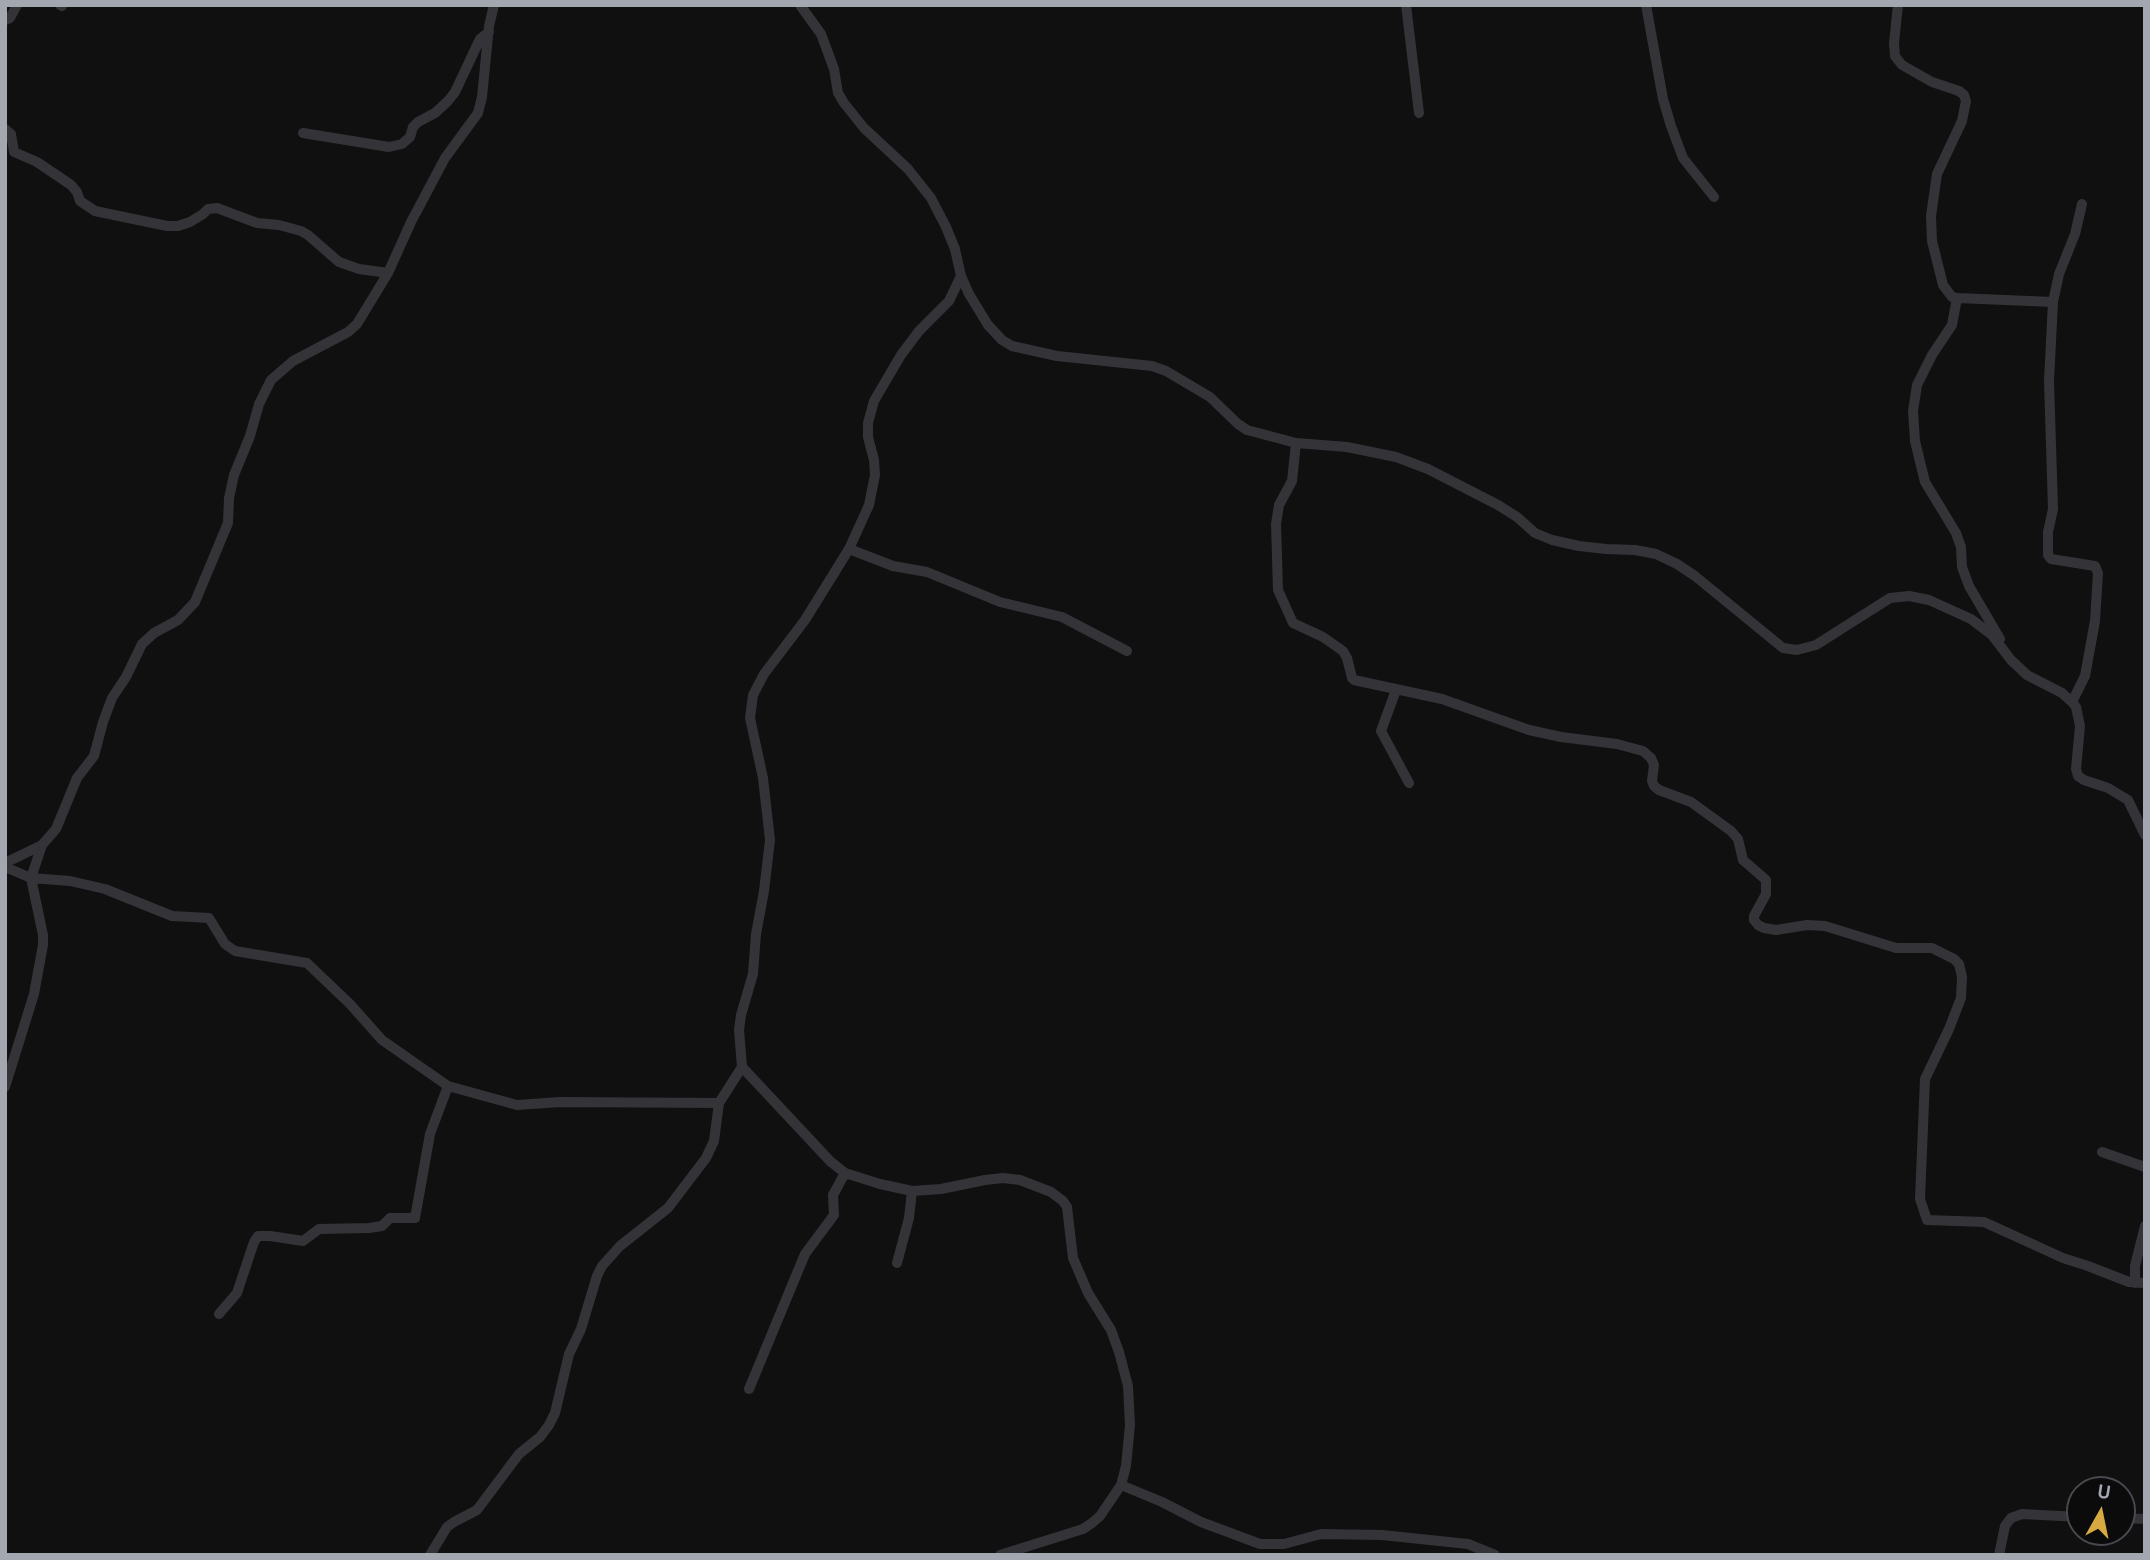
<!DOCTYPE html>
<html>
<head>
<meta charset="utf-8">
<style>
  body { margin:0 }
  #map { position:relative; width:2150px; height:1560px; overflow:hidden; background:#101011; font-family:"Space Grotesk",sans-serif }
  canvas { display:block }
  .frame { position:absolute; inset:0; border:7px solid #a3a7b0; pointer-events:none }
  .north { position:absolute; left:2066px; top:1476px; width:70px; height:70px; box-sizing:border-box; background:#0b0b0c; border:2px solid #48494e; border-radius:50%; rotate:9deg; font-size:19px; font-weight:700; line-height:28px; text-align:center; color:#a3a7b0 }
  .north::after { content:''; display:block; margin:auto; width:24px; height:32px; background:#d9a941; clip-path:polygon(50% 0,100% 100%,50% 72%,0 100%) }
</style>
</head>
<body>
<div id="map">
<canvas width="2150" height="1560"></canvas>
<div class="frame"></div>
<div class="north">U</div>
</div>
<script>
const context = document.querySelector('canvas').getContext('2d');
context.lineJoin = 'round';
const shape = rows => new Path2D(rows.map(r => 'M' + r).join(''));
function stroke(path, color, width, dash) { context.strokeStyle = color; context.lineWidth = width; context.lineCap = dash ? 'butt' : 'round'; context.setLineDash(dash || []); context.stroke(path); }
const minor = shape([
  [60,5,62,6],
  [800,5,821,34,834,69,838,93,844,103,864,128,908,169,931,198,946,227,955,249,961,276,949,301,919,331,901,355,874,401,868,423,868,437,874,460,875,475,869,505,849,549,805,620,764,674,753,695,750,718,763,778,770,840,764,891,756,934,753,974,741,1015,739,1030,742,1067,830,1161,845,1173,880,1184,912,1191,941,1189,985,1180,1003,1178,1020,1180,1051,1192,1063,1201,1067,1207,1073,1258,1088,1293,1111,1330,1119,1352,1128,1386,1130,1425,1126,1466,1121,1485,1100,1516,1092,1523,1083,1529,1000,1555],
  [1406,5,1419,113],
  [1646,5,1663,99,1671,126,1683,158,1714,197],
  [1898,5,1894,43,1895,56,1898,60,1902,65,1932,82,1959,91,1964,95,1966,101,1962,121,1937,174,1931,216,1932,241,1943,285,1952,297,1957,298,2053,302],
  [5,20,10,18,17,5],
  [5,129,11,134,14,152,37,162,71,185,77,192,80,201,95,211,167,226,178,226,190,222,203,214,208,209,217,208,257,223,279,225,301,231,308,235,339,262,359,269,388,273],
  [303,133,389,147,402,144,410,137,413,127,418,122,435,113,448,101,455,92,480,39,489,32],
  [961,276,969,294,988,325,1002,340,1012,346,1057,356,1152,366,1166,371,1210,397,1238,424,1247,430,1296,443,1347,447,1396,457,1428,469,1498,505,1517,517,1535,533,1552,540,1579,546,1606,549,1635,550,1656,554,1677,564,1695,576,1783,648,1797,650,1816,645,1890,598,1909,596,1929,600,1971,619,1992,635,2011,660,2027,675,2062,693,2072,702,2076,707,2080,726,2076,769,2078,776,2084,780,2108,788,2128,800,2145,835],
  [1957,298,1952,325,1932,355,1917,385,1913,411,1915,441,1925,482,1956,533,1961,547,1962,567,1969,586,2000,639],
  [1296,443,1292,481,1279,505,1276,524,1278,590,1293,623,1323,637,1343,651,1347,658,1352,678,1354,680,1442,699,1529,730,1561,737,1617,744,1643,751,1651,758,1654,765,1652,781,1654,786,1659,790,1691,802,1731,831,1738,839,1743,860,1766,880,1766,894,1754,916,1754,920,1758,925,1764,928,1776,930,1807,925,1825,926,1896,948,1932,948,1954,959,1959,964,1962,977,1961,998,1949,1029,1925,1079,1920,1199,1927,1220,1984,1222,2063,1258,2088,1266,2129,1282,2145,1283],
  [849,549,893,566,927,572,1000,602,1062,617,1127,651],
  [1396,690,1381,731,1409,783],
  [2072,702,2085,676,2095,621,2098,573,2095,566,2051,559,2048,555,2048,532,2053,509,2049,381,2053,302,2059,274,2075,234,2082,204],
  [5,863,42,845,56,829,77,778,94,756,103,722,112,698,126,677,142,644,154,633,178,620,195,602,228,523,229,498,234,475,250,436,259,404,271,380,293,361,348,332,357,324,388,273,411,222,445,158,478,113,482,97,489,26,494,5],
  [5,867,31,878,70,881,105,889,172,916,209,918,225,944,235,951,307,963,350,1004,382,1040,448,1086,517,1105,560,1102,719,1103],
  [5,1087,34,994,43,945,43,935,31,878,42,845],
  [2102,1152,2145,1167],
  [897,1263,909,1218,912,1191],
  [2135,1283,2135,1266,2145,1226],
  [219,1314,237,1293,254,1242,258,1236,270,1236,303,1241,319,1229,369,1228,382,1226,390,1218,415,1218,430,1134,448,1086],
  [749,1389,805,1254,834,1215,833,1195,845,1173],
  [1121,1485,1162,1502,1201,1522,1260,1544,1284,1544,1321,1534,1382,1535,1468,1544,1495,1555],
  [2122,1518,2145,1519],
  [430,1555,447,1527,454,1522,477,1510,519,1454,540,1437,549,1425,555,1413,569,1354,581,1329,597,1276,602,1266,620,1246,668,1208,706,1158,714,1141,719,1103,742,1067],
  [1999,1555,2005,1526,2011,1518,2022,1514,2080,1517]
]);
stroke(minor, '#343438', 10);
</script>
</body>
</html>
